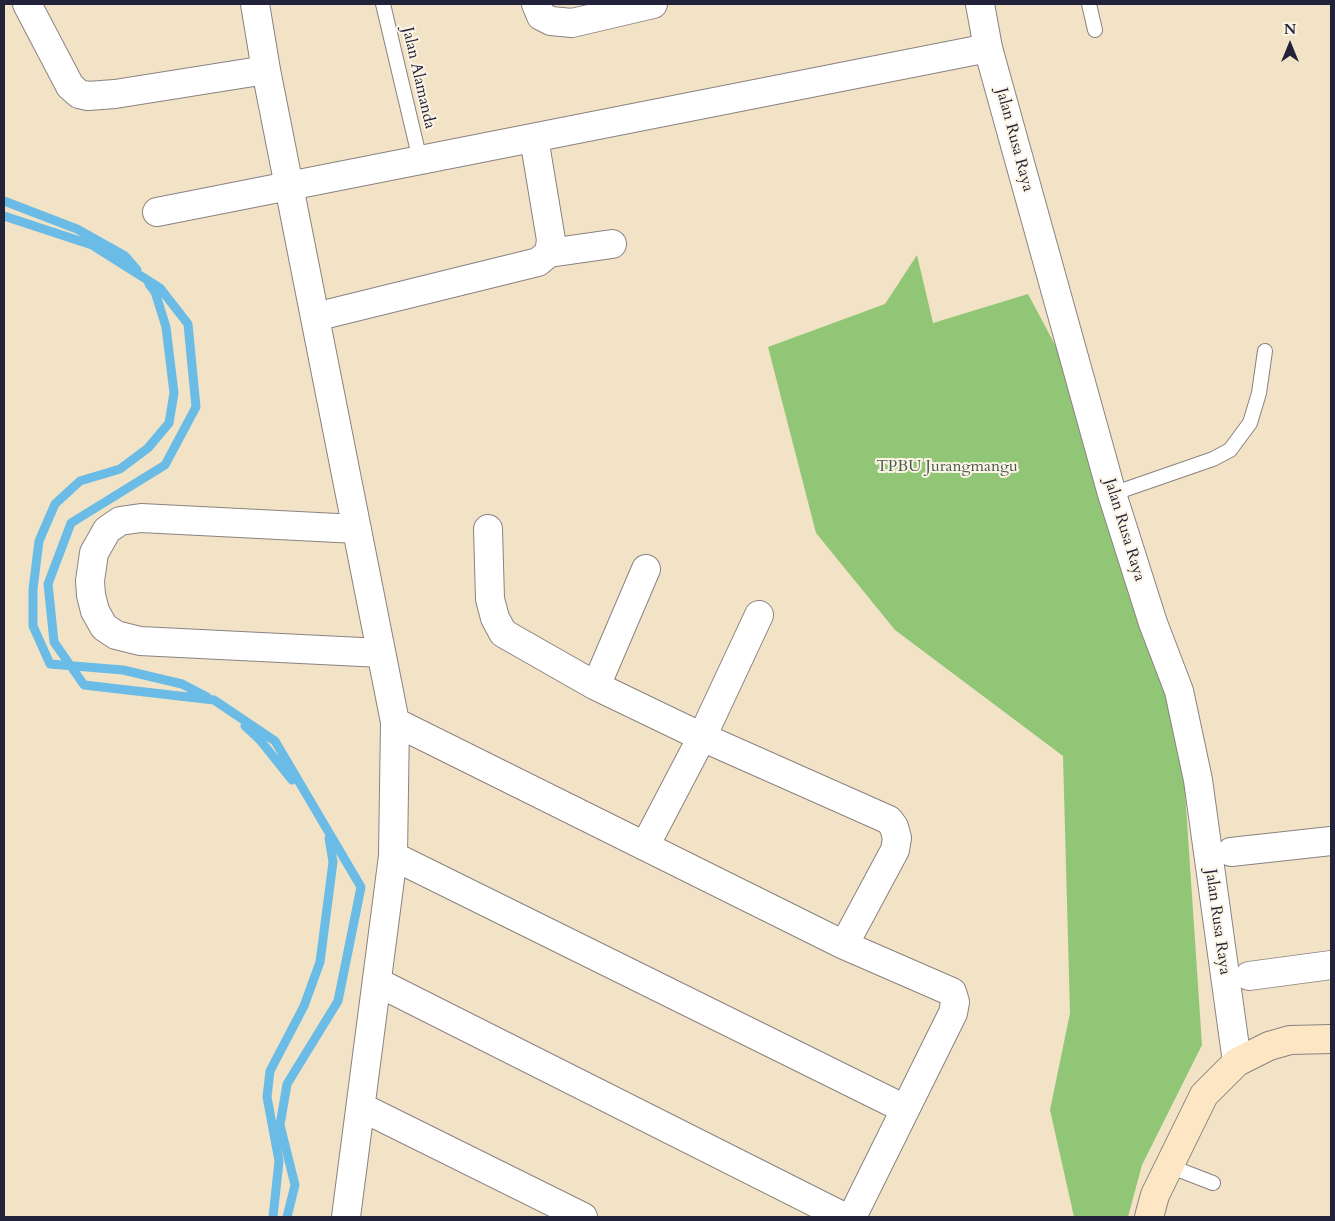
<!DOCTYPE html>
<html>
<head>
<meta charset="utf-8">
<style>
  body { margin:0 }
  #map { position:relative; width:1335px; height:1221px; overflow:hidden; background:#f3e3c6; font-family:Cardo,serif }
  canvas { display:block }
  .frame { position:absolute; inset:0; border:5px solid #22223b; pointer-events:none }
  .north { position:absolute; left:1265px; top:20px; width:50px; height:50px; -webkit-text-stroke:4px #fcf5e5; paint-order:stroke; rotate:0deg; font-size:14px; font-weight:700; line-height:20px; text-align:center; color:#22223b }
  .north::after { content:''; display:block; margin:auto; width:18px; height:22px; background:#22223b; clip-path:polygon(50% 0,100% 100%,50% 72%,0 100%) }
</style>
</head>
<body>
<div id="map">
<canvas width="1335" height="1221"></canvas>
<div class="frame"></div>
<div class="north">N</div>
</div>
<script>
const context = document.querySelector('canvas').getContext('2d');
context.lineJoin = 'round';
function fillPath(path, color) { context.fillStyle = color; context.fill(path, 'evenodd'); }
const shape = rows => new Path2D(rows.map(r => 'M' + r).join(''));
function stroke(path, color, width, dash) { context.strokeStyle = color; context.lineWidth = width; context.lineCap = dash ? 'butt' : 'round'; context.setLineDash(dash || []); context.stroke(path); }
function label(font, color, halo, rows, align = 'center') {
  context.font = font + ' Cardo,serif'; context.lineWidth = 4; context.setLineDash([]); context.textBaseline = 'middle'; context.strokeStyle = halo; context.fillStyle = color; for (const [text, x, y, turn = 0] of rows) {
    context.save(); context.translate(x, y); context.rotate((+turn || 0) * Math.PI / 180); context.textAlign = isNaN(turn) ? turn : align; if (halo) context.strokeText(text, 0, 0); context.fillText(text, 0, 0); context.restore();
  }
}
const green = shape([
  [917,255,933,323,1028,294,1061,356,1151,630,1184,776,1202,1045,1142,1165,1128,1217,1074,1217,1050,1110,1070,1013,1063,756,895,630,816,533,768,347,885,304]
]);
const stream = shape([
  [4,201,77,229,125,256,137,270],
  [4,216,92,245,160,288,188,324,196,407,165,465,71,523,48,584,54,642,84,685,214,700,275,741,361,887,338,1001,287,1084,280,1125,295,1185,287,1217],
  [149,284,155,292,166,327,174,393,169,423,148,448,120,469,80,481,55,504,39,541,33,589,33,626,50,664,123,670,182,684,207,697],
  [245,726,260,740,292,780],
  [273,1217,279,1161,267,1097,270,1071,304,1006,320,962,333,862,329,838]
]);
const service = shape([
  [383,4,420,160],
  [1089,4,1095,30],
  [1112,494,1213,459,1230,450,1250,423,1259,393,1265,351],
  [1169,1166,1213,1183]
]);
const minor = shape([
  [27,4,70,86,79,94,88,96,115,94,266,70],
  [255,4,266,70,395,722,393,856,346,1217],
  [536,4,541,16,551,21,572,23,653,4],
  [157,212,988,48],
  [549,253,612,244],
  [315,317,538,262,549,253,551,240,534,138],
  [357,529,141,518,120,521,107,530,94,553,90,581,91,595,95,611,104,627,116,635,140,641,381,653],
  [488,529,490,599,495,618,503,633,596,686,702,737,889,820,894,827,897,838,895,850,844,945],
  [596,686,646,569],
  [395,722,844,945,952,992,955,1002,953,1013,852,1217],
  [645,846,702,737,759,615],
  [1231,852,1331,841],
  [393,856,905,1109],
  [1249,976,1331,965],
  [377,982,844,1217],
  [361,1107,583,1217]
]);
const tertiary = shape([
  [980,4,988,48,1112,494,1153,623,1179,691,1198,780,1237,1062]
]);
const secondary = shape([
  [1149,1217,1155,1195,1204,1095,1237,1062,1269,1046,1290,1040,1331,1039]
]);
const streetNames = [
  ["Jalan Alamanda",418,78,77],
  ["Jalan Rusa Raya",1014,140,75],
  ["Jalan Rusa Raya",1124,530,73],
  ["Jalan Rusa Raya",1217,922,82]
];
const parkNames = [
  ["TPBU Jurangmangu",947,467]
];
fillPath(green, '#92c677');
stroke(stream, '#6abce6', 9);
stroke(service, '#8a8280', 16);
stroke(minor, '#8a8280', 30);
stroke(tertiary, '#8a8280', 30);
stroke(secondary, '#8a8280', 30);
stroke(service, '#fff', 14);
stroke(minor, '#fff', 28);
stroke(tertiary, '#fff', 28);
stroke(secondary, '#fce6c4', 28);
label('16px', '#22223b', '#fcf5e5', streetNames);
label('16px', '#495b50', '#fcf5e5', parkNames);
</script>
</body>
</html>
